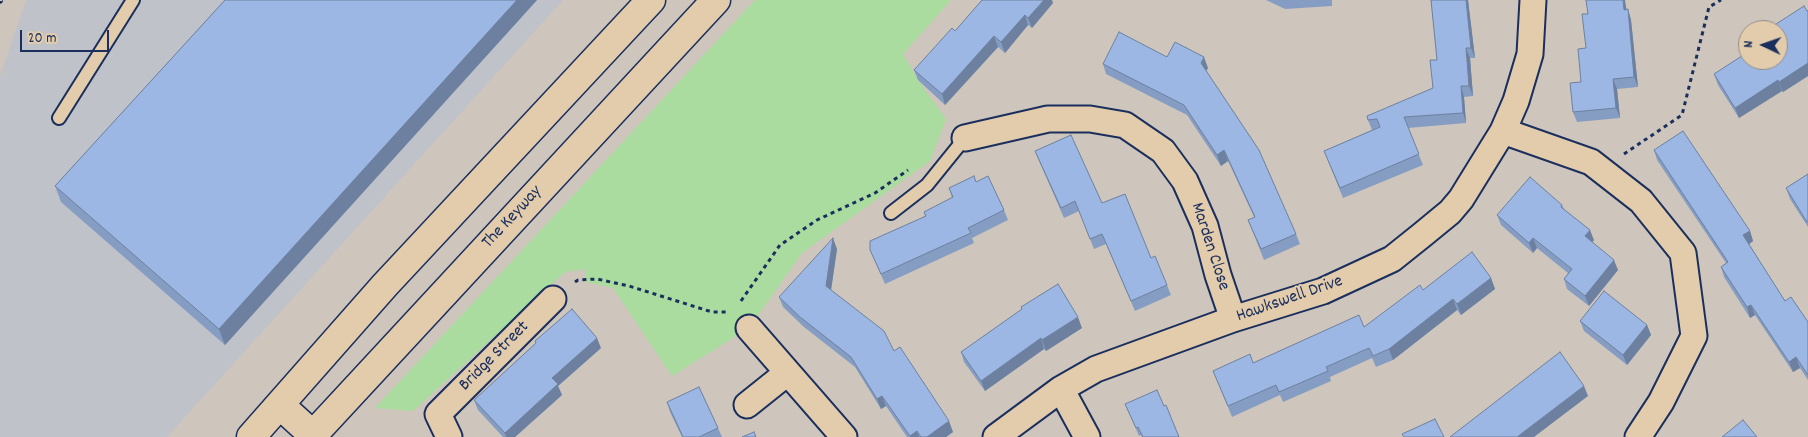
<!DOCTYPE html>
<html>
<head>
<meta charset="utf-8">
<style>
  body { margin:0 }
  #map { position:relative; width:1808px; height:437px; overflow:hidden; background:#cec6bc; font-family:Dekko,sans-serif }
  canvas { display:block }
  .north { position:absolute; left:1738px; top:20px; width:50px; height:50px; box-sizing:border-box; background:#e3ccac; border:1px solid #938d8d; border-radius:50%; rotate:273deg; font-size:14px; font-weight:700; line-height:20px; text-align:center; color:#1b2f5e }
  .north::after { content:''; display:block; margin:auto; width:18px; height:22px; background:#1b2f5e; clip-path:polygon(50% 0,100% 100%,50% 72%,0 100%) }
  .scale { position:absolute; left:20px; top:30px; width:89px; height:22px; box-sizing:border-box; border:2px solid #1b2f5e; border-top:0; padding-left:6px; font-size:15px; line-height:18px; white-space:nowrap; color:#1b2f5e; -webkit-text-stroke:4px #e3ccac; paint-order:stroke }
</style>
</head>
<body>
<div id="map">
<canvas width="1808" height="437"></canvas>
<div class="north">N</div>
<div class="scale">20 m</div>
</div>
<script>
const context = document.querySelector('canvas').getContext('2d');
context.lineJoin = 'round';
function fillPath(path, color) { context.fillStyle = color; context.fill(path, 'evenodd'); }
const shape = rows => new Path2D(rows.map(r => 'M' + r).join(''));
function stroke(path, color, width, dash) { context.strokeStyle = color; context.lineWidth = width; context.lineCap = dash ? 'butt' : 'round'; context.setLineDash(dash || []); context.stroke(path); }
function label(font, color, halo, rows, align = 'center') {
  context.font = font + ' Dekko,sans-serif'; context.lineWidth = 4; context.setLineDash([]); context.textBaseline = 'middle'; context.strokeStyle = halo; context.fillStyle = color; for (const [text, x, y, turn = 0] of rows) {
    context.save(); context.translate(x, y); context.rotate((+turn || 0) * Math.PI / 180); context.textAlign = isNaN(turn) ? turn : align; if (halo) context.strokeText(text, 0, 0); context.fillText(text, 0, 0); context.restore();
  }
}
const built = shape([
  [26,0,563,0,167,437,0,437,0,76]
]);
const green = shape([
  [755,0,951,0,903,54,918,80,946,119,930,161,802,253,749,328,672,376,613,288,586,282,586,269,565,272,413,411,375,408]
]);
const path = shape([
  [1624,154,1682,115,1709,7,1721,0],
  [575,282,578,280,597,279,629,286,712,312,728,312],
  [741,301,780,245,817,220,875,193,908,170]
]);
const lane = shape([
  [59,118,133,0],
  [891,213,927,185,965,138]
]);
const street = shape([
  [1503,131,1591,162,1641,201,1683,253,1694,336,1661,402,1638,437],
  [965,138,1048,119,1090,119,1125,125,1163,151,1185,181,1205,226,1218,275,1233,319],
  [749,328,844,437],
  [1061,389,1087,437],
  [747,405,787,373],
  [449,437,438,414,553,299],
  [996,437,1061,389,1096,369,1233,319,1323,291,1392,259,1422,235,1450,212,1461,199,1503,131,1516,101,1530,54,1533,0]
]);
const highway = shape([
  [280,405,313,435],
  [251,437,385,285,651,0],
  [311,437,716,0]
]);
const rail = shape([
  [0,1,0,0]
]);
const wall = shape([
  [225,0,537,0,225,345,61,202,55,186],
  [1266,0,1332,0,1332,6,1285,9],
  [1431,0,1468,0,1475,58,1470,58,1473,96,1464,97,1466,123,1408,128,1423,165,1343,198,1324,151,1372,130,1368,120,1433,88,1437,60],
  [1053,3,1032,28,1028,25,1005,53,998,47,945,105,918,80,914,70,955,31],
  [1628,9,1631,20,1638,87,1617,89,1620,118,1577,122,1573,112,1581,82,1627,10],
  [1808,10,1808,76,1783,92,1782,91,1739,118,1718,85,1714,74,1778,60,1778,30,1771,30,1770,28],
  [1167,57,1208,68,1206,71,1296,234,1300,244,1264,260,1248,220,1254,217,1228,161,1221,166,1187,115,1106,74,1103,64],
  [1654,150,1750,231,1753,241,1749,244,1785,301,1808,322,1808,380,1800,368,1793,372,1755,315,1750,318,1724,277,1721,267,1726,263,1657,160],
  [1035,151,1102,203,1151,258,1167,285,1171,295,1135,311,1106,244,1094,249,1079,211,1064,218,1039,161],
  [1808,174,1808,227,1790,199,1786,188],
  [976,182,1004,210,1008,220,972,238,974,243,885,284,870,250,925,216,924,212,952,198,949,188],
  [1562,205,1564,209,1594,240,1592,242,1618,270,1589,306,1567,289,1564,279,1568,273,1537,248,1533,253,1501,225,1497,215],
  [837,249,831,290,894,351,953,432,946,437,907,437,886,406,881,409,855,367,804,327,783,307,779,297],
  [1491,278,1495,289,1461,315,1457,310,1393,360,1376,367,1372,358,1330,377,1331,381,1283,402,1280,395,1232,417,1213,371,1253,363,1364,327,1423,290],
  [1580,321,1647,325,1651,335,1627,365,1584,331],
  [1082,328,1046,351,1044,349,985,391,964,362,961,352],
  [535,341,601,348,558,386,562,395,515,437,503,437,478,410,474,400,536,343],
  [667,402,718,428,722,437,682,437,670,412],
  [1125,404,1164,406,1179,437,1142,437,1141,435,1139,436]
]);
const shadedWall = shape([
  [517,0,537,0,225,345,219,329],
  [1044,0,1052,0,1053,3,1032,28,1028,18],
  [1466,0,1468,0,1475,58,1471,48],
  [1623,0,1625,0,1628,20,1624,10],
  [1628,9,1631,20,1638,87,1634,77],
  [1025,15,1028,25,1005,53,1001,42],
  [994,36,998,47,945,105,942,94],
  [1466,48,1470,58,1473,96,1469,86],
  [1204,57,1208,68,1204,74,1201,63],
  [1808,63,1808,76,1783,92,1779,82],
  [1613,79,1617,89,1620,118,1616,108],
  [1778,80,1782,91,1739,118,1735,108],
  [1461,86,1464,97,1466,123,1463,113],
  [1224,150,1228,161,1221,166,1217,155],
  [1590,230,1594,240,1589,246,1585,236],
  [1750,231,1753,241,1747,246,1743,235],
  [833,238,837,249,830,297,826,286],
  [1533,238,1537,248,1533,253,1529,243],
  [1614,260,1618,270,1589,306,1585,296],
  [1491,278,1495,289,1461,315,1457,304],
  [1453,299,1457,310,1393,360,1389,349],
  [1751,305,1755,315,1750,318,1747,307],
  [1078,317,1082,328,1046,351,1042,340],
  [1647,325,1651,335,1627,365,1623,355],
  [597,338,601,348,558,386,562,395,515,437,506,437,505,433,552,378],
  [1041,338,1044,349,985,391,981,381],
  [1796,357,1800,368,1793,372,1789,362],
  [1584,386,1588,396,1534,437,1517,437],
  [882,396,886,406,881,409,877,399],
  [949,421,953,432,946,437,927,437],
  [917,431,919,437,910,437,910,436]
]);
const building = shape([
  [225,0,517,0,219,329,55,186,225,0],
  [982,0,1044,0,1028,18,1025,15,1001,42,994,36,942,94,914,70,952,28,955,31,982,0],
  [1431,0,1466,0,1471,48,1466,48,1469,86,1461,86,1463,113,1404,117,1419,154,1340,188,1324,151,1380,127,1377,119,1368,120,1367,116,1433,88,1430,60,1437,60,1431,0],
  [1586,0,1623,0,1624,10,1628,9,1634,77,1613,79,1616,108,1573,112,1570,83,1581,82,1578,49,1586,48,1582,14,1588,14,1586,0],
  [1804,6,1807,11,1808,10,1808,63,1779,82,1778,80,1735,108,1714,74,1748,52,1748,60,1778,60,1778,30,1772,30,1770,28,1804,6],
  [1119,32,1167,57,1175,42,1204,57,1201,63,1259,150,1296,234,1261,249,1248,220,1255,217,1224,150,1217,155,1184,105,1103,64,1119,32],
  [1683,131,1750,231,1743,235,1785,301,1791,297,1808,322,1808,375,1796,357,1789,362,1751,305,1747,307,1721,267,1728,262,1654,150,1683,131],
  [1071,135,1102,203,1125,194,1151,258,1155,256,1167,285,1131,301,1102,234,1090,239,1075,201,1061,208,1035,151,1071,135],
  [1808,174,1808,221,1807,222,1786,188,1808,174],
  [974,176,976,182,988,176,1004,210,968,228,971,233,881,274,870,250,870,241,926,216,924,212,953,197,949,188,974,176],
  [1530,177,1562,205,1561,207,1590,230,1585,236,1614,260,1585,296,1564,279,1572,269,1533,238,1529,243,1497,215,1530,177],
  [833,238,826,286,884,331,894,351,900,347,949,421,927,437,921,437,917,431,910,436,882,396,877,399,851,357,800,317,779,297,833,238],
  [1472,252,1491,278,1457,304,1453,299,1389,349,1373,356,1369,348,1326,367,1328,371,1279,392,1276,385,1228,406,1213,371,1250,354,1253,363,1359,315,1364,327,1420,285,1423,290,1472,252],
  [1058,284,1078,317,1042,340,1041,338,981,381,961,352,1022,309,1021,307,1058,284],
  [1604,291,1647,325,1623,355,1580,321,1604,291],
  [572,309,597,338,552,378,558,384,505,433,474,400,536,343,535,341,572,309],
  [1560,352,1584,386,1517,437,1450,437,1560,352],
  [699,387,718,428,699,437,683,437,667,402,699,387],
  [1157,390,1164,406,1166,405,1179,437,1143,437,1138,427,1136,428,1125,404,1157,390],
  [1435,419,1444,437,1404,437,1402,434,1435,419],
  [1743,420,1757,437,1722,437,1743,420],
  [754,432,756,437,742,437,754,432]
]);
const streetNames = [
  ["The Keyway",513,218,-47],
  ["Marden Close",1209,247,72],
  ["Hawkswell Drive",1290,300,-19],
  ["Bridge Street",495,357,-45]
];
fillPath(built, '#bfc2c8');
fillPath(green, '#a9dc9e');
stroke(lane, '#1b2f5e', 16);
stroke(street, '#1b2f5e', 29);
stroke(highway, '#1b2f5e', 31);
stroke(path, '#1b2f5e', 3, [4, 4]);
stroke(lane, '#e3ccac', 12);
stroke(street, '#e3ccac', 25);
stroke(highway, '#e3ccac', 28);
stroke(rail, '#1b2f5e', 5.5);
stroke(rail, '#e3ccac', 4, [11]);
fillPath(wall, '#869dc3');
fillPath(shadedWall, '#6d809f');
fillPath(building, '#9cb7e3');
stroke(building, '#6d809f', 1);
label('18px', '#1b2f5e', '#e3ccac', streetNames);
</script>
</body>
</html>
